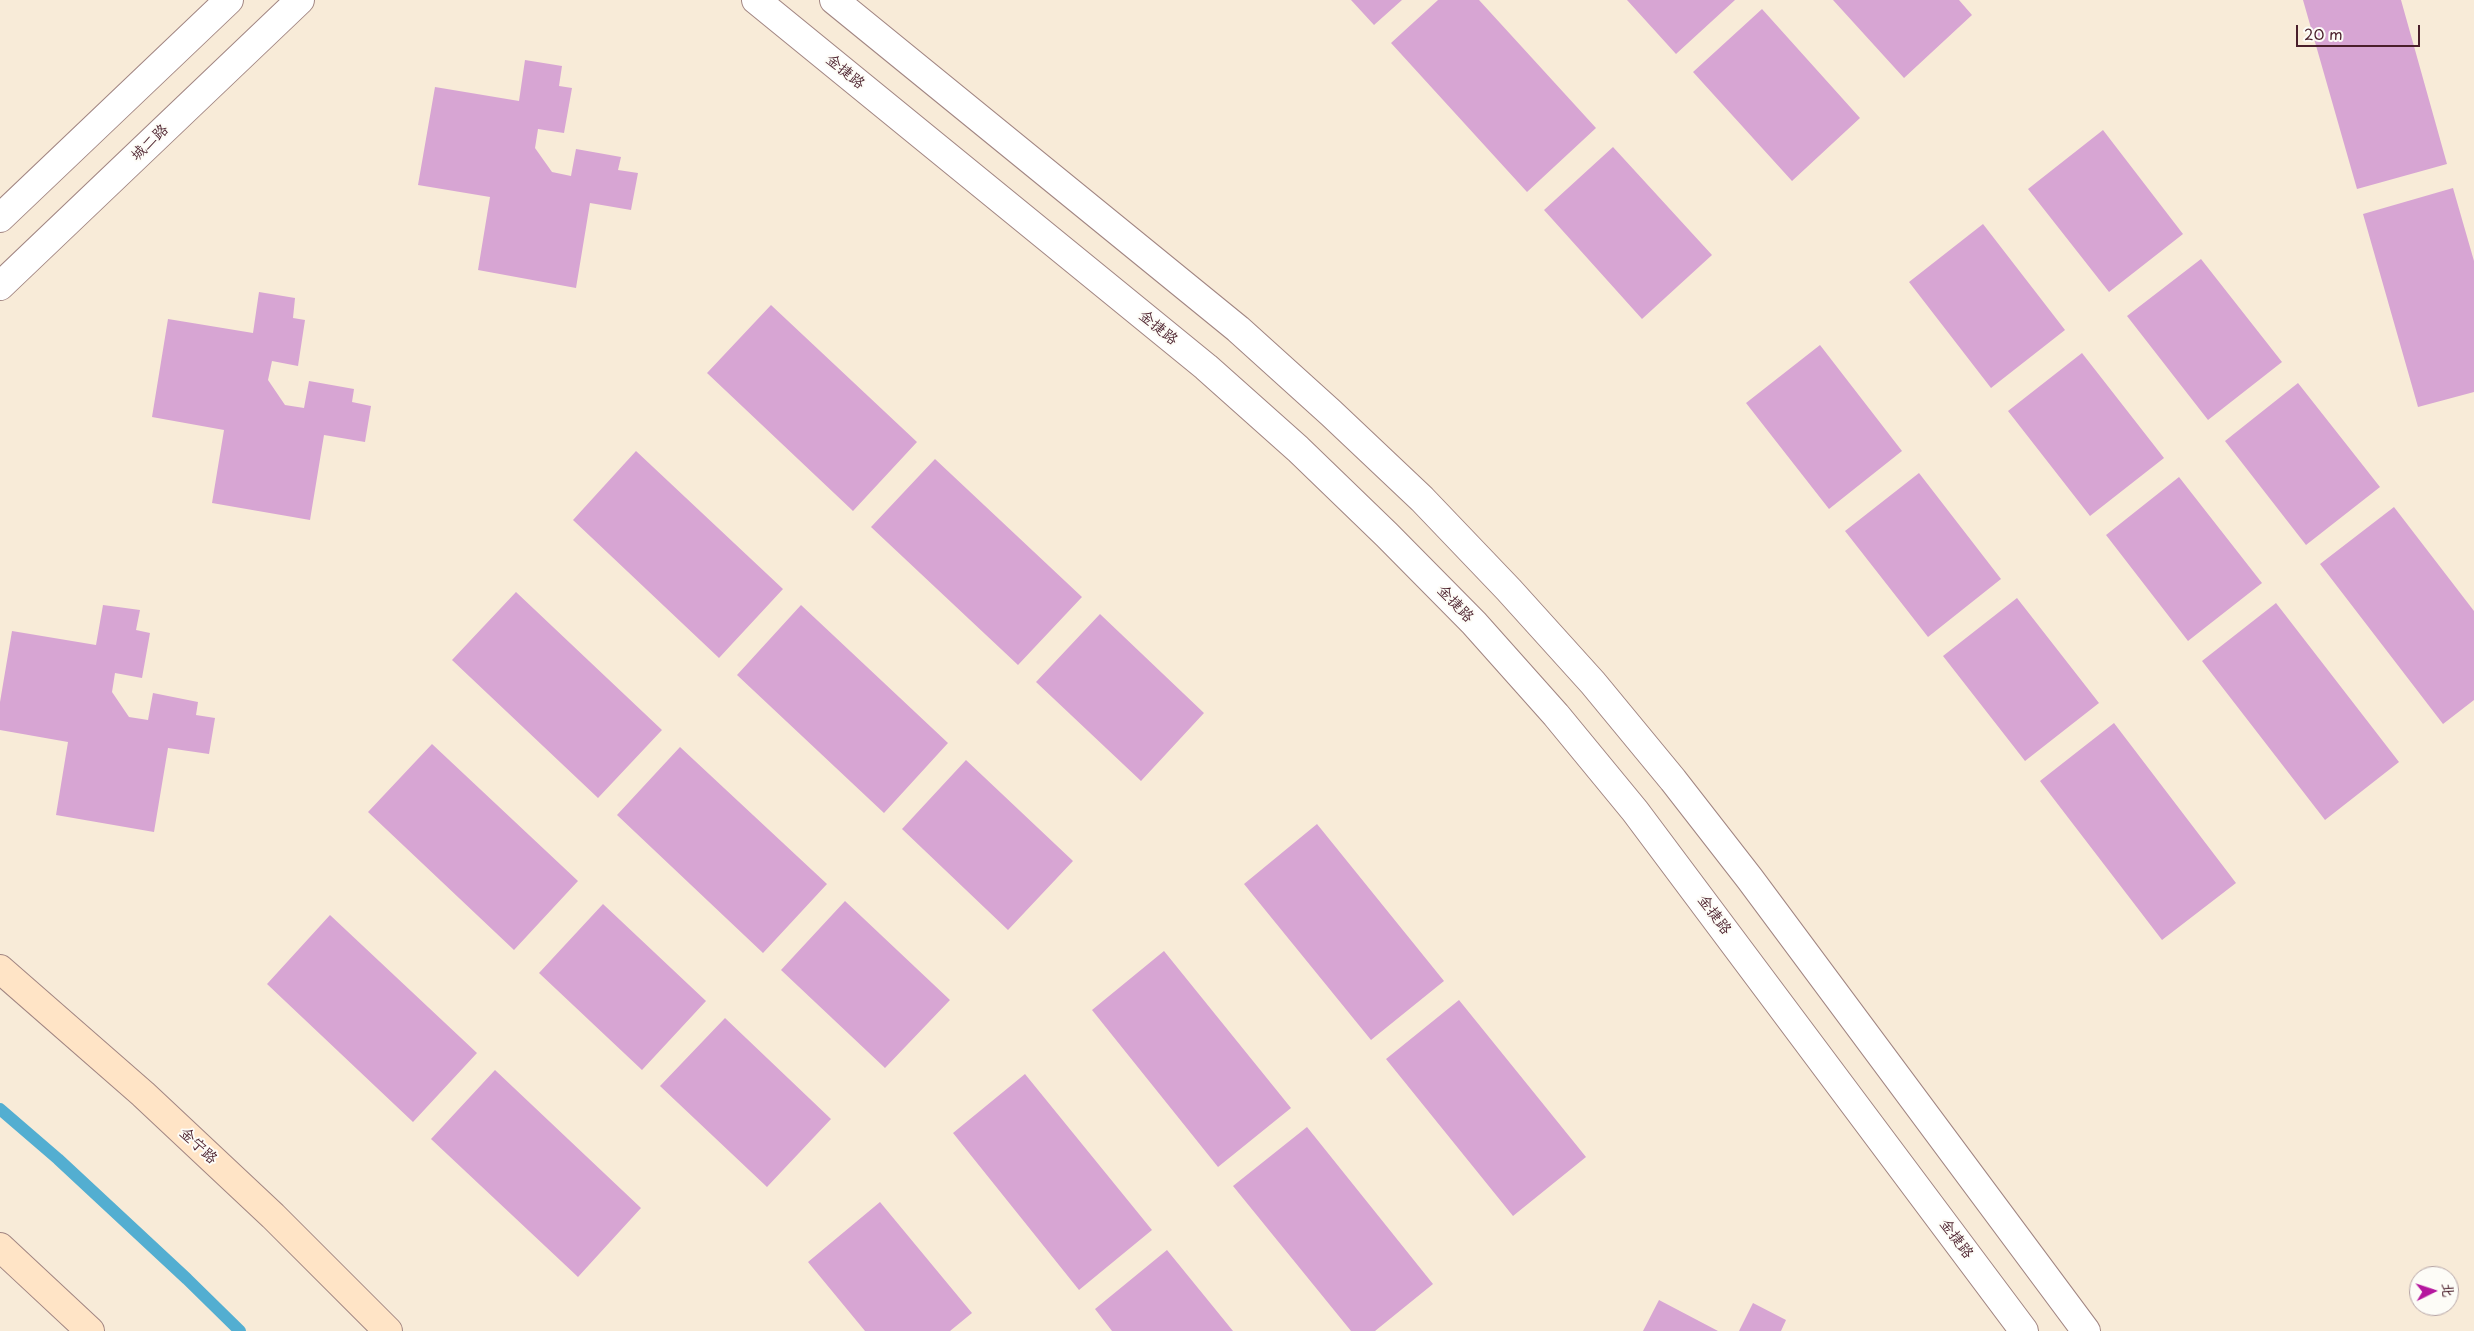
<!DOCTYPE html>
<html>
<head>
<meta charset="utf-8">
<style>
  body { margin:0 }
  #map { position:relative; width:2474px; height:1331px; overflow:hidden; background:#f8ebd8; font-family:"Playpen Sans","LXGW WenKai TC",sans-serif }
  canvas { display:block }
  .north { position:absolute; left:2409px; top:1266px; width:50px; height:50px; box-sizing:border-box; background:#fdfcf7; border:1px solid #b5a4a5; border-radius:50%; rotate:86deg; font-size:14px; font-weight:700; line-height:20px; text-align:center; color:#4a1f2b }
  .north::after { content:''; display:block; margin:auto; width:18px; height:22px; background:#b5179e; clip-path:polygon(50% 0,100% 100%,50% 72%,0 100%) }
  .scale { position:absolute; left:2296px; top:25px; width:124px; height:22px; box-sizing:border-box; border:2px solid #4a1f2b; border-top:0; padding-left:6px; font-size:15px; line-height:18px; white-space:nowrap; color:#4a1f2b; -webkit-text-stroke:4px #fdfcf7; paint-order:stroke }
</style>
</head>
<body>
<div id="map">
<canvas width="2474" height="1331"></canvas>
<div class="north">北</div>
<div class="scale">20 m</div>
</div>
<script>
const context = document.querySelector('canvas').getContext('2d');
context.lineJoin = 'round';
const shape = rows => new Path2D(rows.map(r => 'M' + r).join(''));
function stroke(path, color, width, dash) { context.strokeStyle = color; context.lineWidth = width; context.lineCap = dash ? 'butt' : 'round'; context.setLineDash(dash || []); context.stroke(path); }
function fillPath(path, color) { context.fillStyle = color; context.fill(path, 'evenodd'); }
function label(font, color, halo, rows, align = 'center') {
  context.font = font + ' "Playpen Sans","LXGW WenKai TC",sans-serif'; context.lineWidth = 4; context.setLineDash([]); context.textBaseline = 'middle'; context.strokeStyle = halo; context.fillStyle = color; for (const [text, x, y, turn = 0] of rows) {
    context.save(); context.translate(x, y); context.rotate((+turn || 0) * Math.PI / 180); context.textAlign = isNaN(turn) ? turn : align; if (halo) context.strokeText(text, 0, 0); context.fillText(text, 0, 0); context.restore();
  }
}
const stream = shape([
  [0,1109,58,1159,187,1279,240,1331]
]);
const building = shape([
  [1351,0,1402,0,1374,25],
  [1438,0,1479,0,1596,128,1527,192,1391,43],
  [1627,0,1735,0,1676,54],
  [1833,0,1959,0,1972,15,1904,78],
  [2303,0,2401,0,2447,164,2357,189],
  [1762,9,1860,118,1792,181,1693,72],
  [525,60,562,66,559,86,572,88,564,133,538,129,535,148,552,172,571,176,576,149,621,157,618,170,638,173,631,210,590,203,576,288,478,270,490,197,418,185,435,87,519,101],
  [2103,130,2183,234,2109,292,2028,189],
  [1613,147,1712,255,1642,319,1544,210],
  [2453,188,2474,261,2474,392,2418,407,2363,214],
  [1983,224,2065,330,1991,388,1909,282],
  [2201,259,2282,362,2208,420,2127,316],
  [259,292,295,298,293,318,305,320,298,366,272,361,268,380,285,405,304,408,309,381,354,389,352,402,371,406,365,442,324,435,310,520,212,503,224,430,152,417,168,319,253,333],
  [771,305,917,442,853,511,707,373],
  [1820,345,1902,451,1829,509,1746,403],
  [2082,353,2164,458,2090,516,2008,411],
  [2298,383,2380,487,2306,545,2225,441],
  [636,451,783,589,719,658,573,520],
  [935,459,1082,597,1018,665,871,527],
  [1919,473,2001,579,1928,637,1845,531],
  [2179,477,2262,583,2188,641,2106,535],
  [2394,507,2474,611,2474,700,2443,724,2320,564],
  [516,592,662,730,598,798,452,660],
  [2017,598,2099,703,2025,761,1943,656],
  [2276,603,2399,762,2325,820,2202,661],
  [103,605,140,610,136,630,150,633,142,678,115,673,112,692,129,717,148,720,153,693,198,702,196,715,215,718,209,754,168,748,154,832,56,815,68,742,0,730,0,702,12,631,96,645],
  [801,605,948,743,884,813,737,675],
  [1100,614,1204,713,1141,781,1036,682],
  [2114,723,2236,883,2162,940,2040,781],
  [432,744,578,881,514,950,368,812],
  [680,747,827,884,763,953,617,815],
  [966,760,1073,861,1008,930,902,829],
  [1317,824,1444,981,1371,1040,1244,884],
  [845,901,950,1000,885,1068,781,970],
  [603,904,706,1001,642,1070,539,973],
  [330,915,477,1053,413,1122,267,984],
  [1164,951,1291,1108,1218,1167,1092,1010],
  [1459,1000,1586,1157,1513,1216,1386,1059],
  [725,1018,831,1119,767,1187,660,1086],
  [495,1070,641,1208,578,1277,431,1139],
  [1025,1074,1152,1230,1079,1290,953,1133],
  [1307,1127,1433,1284,1375,1331,1351,1331,1233,1186],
  [880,1202,972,1313,950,1331,865,1331,808,1262],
  [1167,1250,1233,1331,1112,1331,1095,1309],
  [1659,1300,1718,1331,1643,1331],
  [1753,1303,1786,1320,1781,1331,1739,1331]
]);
const street = shape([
  [756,0,1206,367,1298,449,1387,535,1474,623,1556,715,1635,811,2024,1331],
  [834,0,1238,329,1331,413,1422,499,1509,590,1593,683,1673,780,1750,879,2086,1331],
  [0,218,229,0],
  [0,286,300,0]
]);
const secondary = shape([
  [0,969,143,1094,273,1216,388,1331],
  [0,1247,90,1331]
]);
const streetNames = [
  ["金捷路",845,72,39],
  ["城二路",150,143,-44],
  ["金捷路",1158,328,39],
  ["金捷路",1455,604,46],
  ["金捷路",1714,915,53],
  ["金宁路",198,1146,43],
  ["金捷路",1956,1239,53]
];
stroke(stream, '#53aed1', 12);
fillPath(building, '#d7a5d3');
stroke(street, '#a18582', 30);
stroke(secondary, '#a18582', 30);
stroke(street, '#fff', 28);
stroke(secondary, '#ffe4c6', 28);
label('15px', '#4a1f2b', '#fdfcf7', streetNames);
</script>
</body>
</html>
